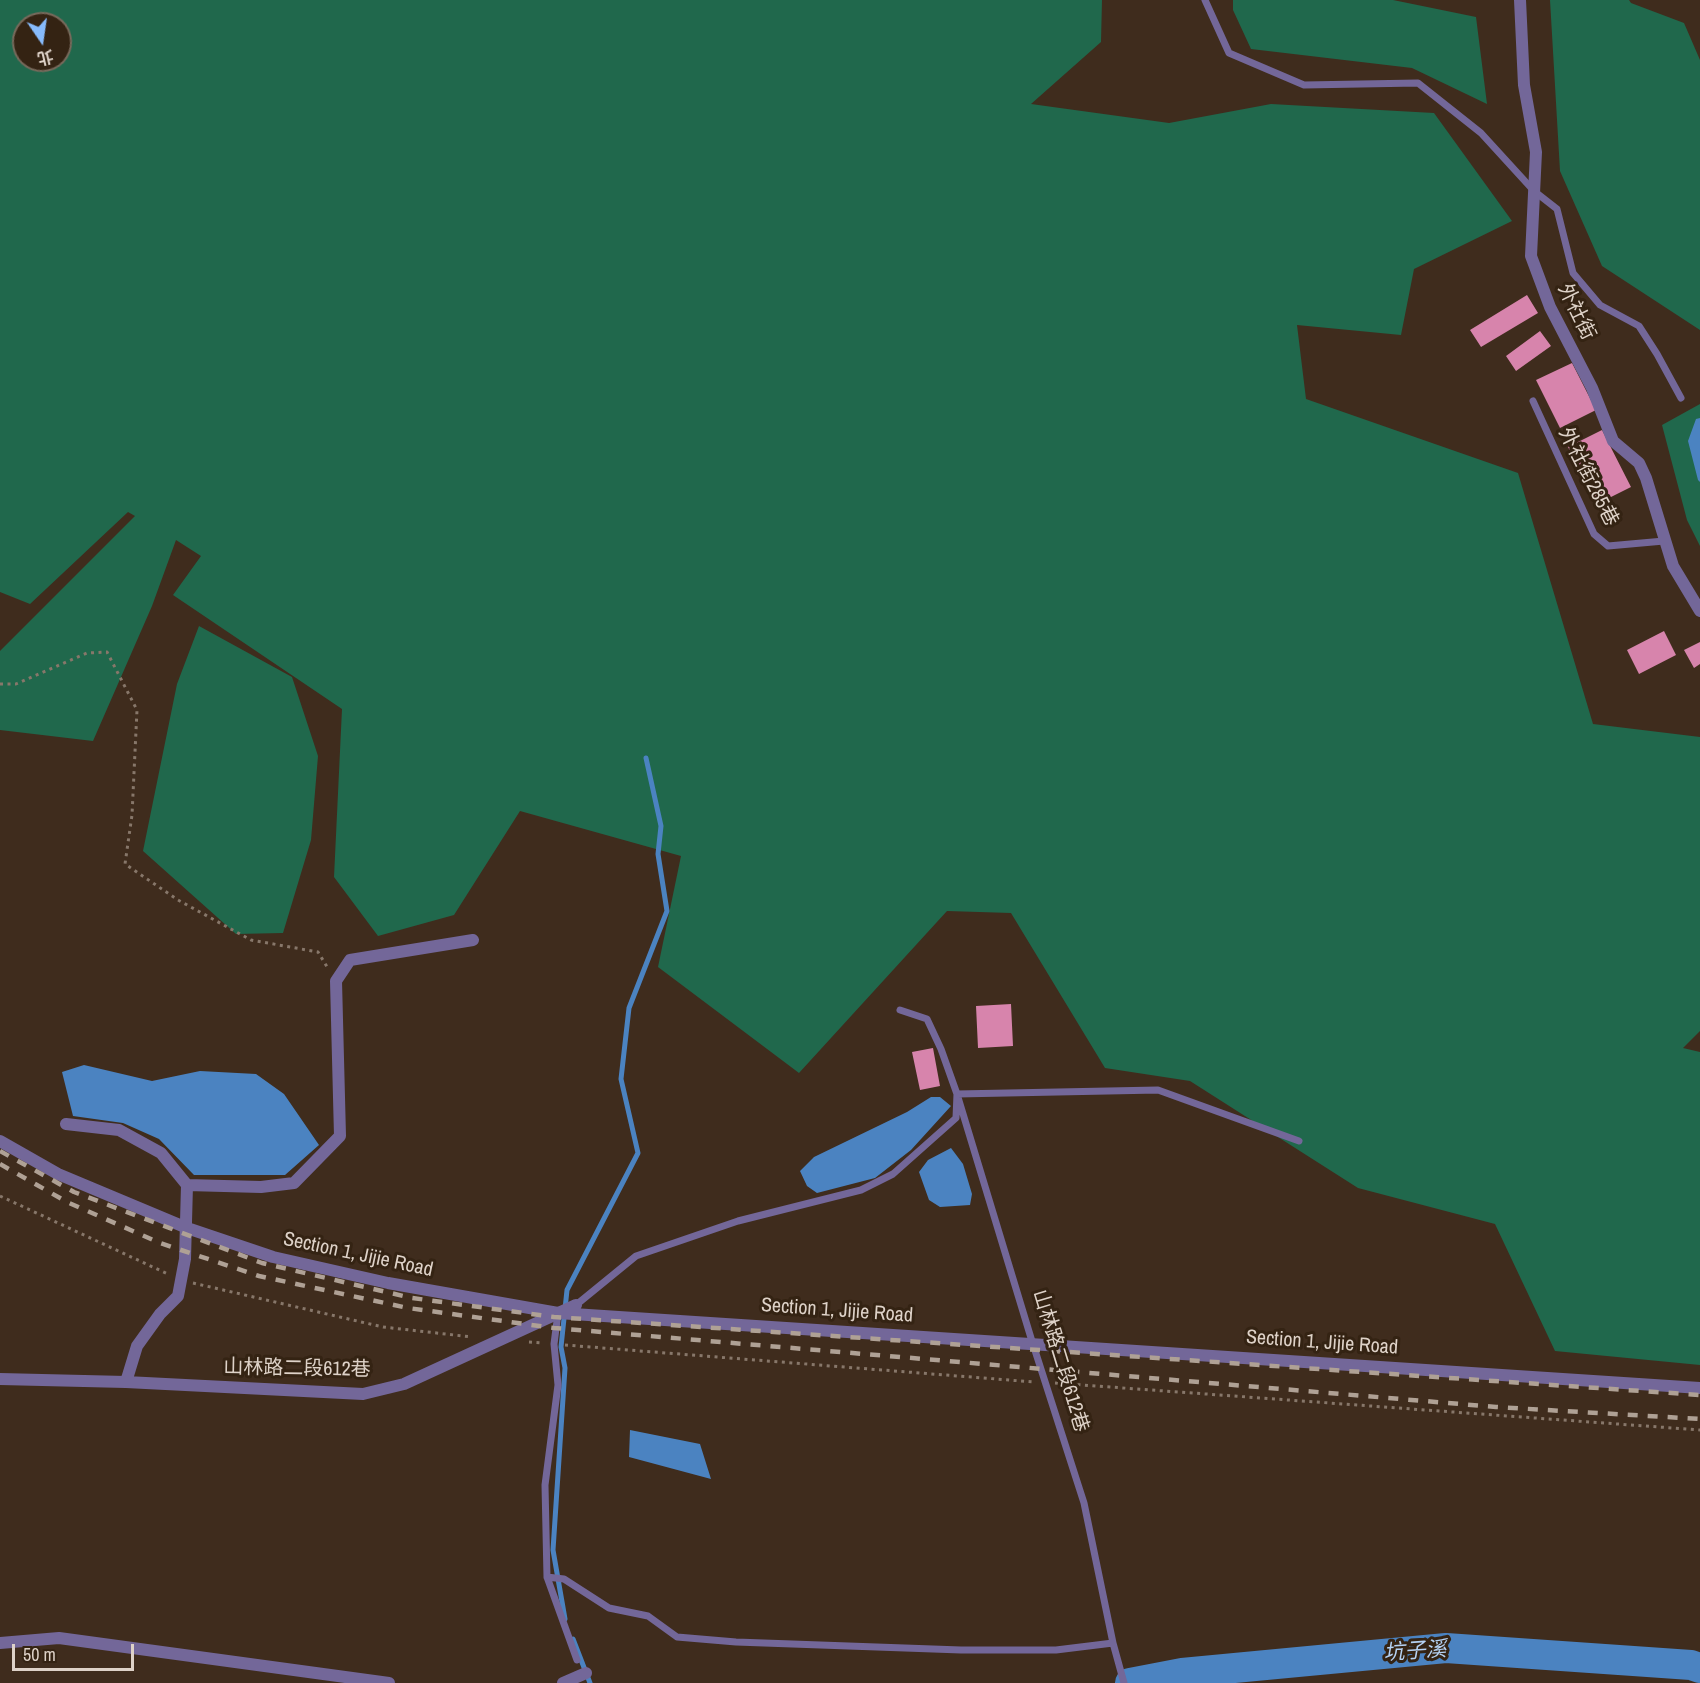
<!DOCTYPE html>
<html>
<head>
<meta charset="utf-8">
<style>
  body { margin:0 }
  #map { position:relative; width:1700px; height:1683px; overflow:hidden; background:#3f2c1d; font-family:"Archivo Narrow","Noto Sans TC",sans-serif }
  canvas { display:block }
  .north { position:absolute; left:12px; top:12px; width:60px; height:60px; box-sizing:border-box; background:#342313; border:2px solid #78695b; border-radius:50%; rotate:167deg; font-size:16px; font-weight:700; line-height:24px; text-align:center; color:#ded2c8 }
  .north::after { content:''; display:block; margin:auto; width:21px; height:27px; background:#87bbfc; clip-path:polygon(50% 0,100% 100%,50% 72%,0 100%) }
  .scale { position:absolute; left:12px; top:1644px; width:122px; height:27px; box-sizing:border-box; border:3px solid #ded2c8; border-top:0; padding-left:8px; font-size:18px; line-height:21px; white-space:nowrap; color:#ded2c8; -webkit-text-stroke:4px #342313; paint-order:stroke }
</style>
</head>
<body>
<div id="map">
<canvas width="1700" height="1683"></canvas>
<div class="north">北</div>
<div class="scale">50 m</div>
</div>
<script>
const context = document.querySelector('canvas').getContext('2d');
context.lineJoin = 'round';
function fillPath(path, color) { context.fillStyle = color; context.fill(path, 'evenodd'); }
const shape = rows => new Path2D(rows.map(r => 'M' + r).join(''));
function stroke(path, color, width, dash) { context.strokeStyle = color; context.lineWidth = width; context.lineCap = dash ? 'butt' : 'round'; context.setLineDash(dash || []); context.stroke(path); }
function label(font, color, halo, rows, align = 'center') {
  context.font = font + ' "Archivo Narrow","Noto Sans TC",sans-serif'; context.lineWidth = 6; context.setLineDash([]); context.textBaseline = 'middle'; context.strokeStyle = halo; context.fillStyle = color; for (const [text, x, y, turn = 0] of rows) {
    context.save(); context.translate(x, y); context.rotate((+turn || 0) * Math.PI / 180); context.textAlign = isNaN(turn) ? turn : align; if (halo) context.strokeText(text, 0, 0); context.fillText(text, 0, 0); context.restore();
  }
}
const green = shape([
  [0,0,1102,0,1101,42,1031,104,1169,123,1271,104,1434,113,1512,221,1414,269,1401,335,1297,325,1306,399,1518,473,1593,724,1700,737,1700,1031,1683,1048,1700,1052,1700,1365,1555,1351,1495,1224,1358,1188,1190,1081,1105,1068,1011,913,947,911,799,1073,658,967,681,856,520,811,454,915,378,936,334,877,342,709,173,595,201,556,176,540,152,606,93,741,0,730,0,651,135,516,128,512,30,604,0,592],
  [24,24,60,24,60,60,24,60],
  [1233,0,1393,0,1476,17,1487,104,1412,68,1251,49,1233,10],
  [1550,0,1629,0,1631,3,1684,23,1700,60,1700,330,1602,266,1560,171],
  [1700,404,1700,546,1687,520,1662,425],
  [199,626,292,677,318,756,311,840,283,933,236,934,143,851,177,684]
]);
const water = shape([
  [1700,418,1700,482,1698,480,1688,441,1696,419],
  [84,1065,152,1081,200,1071,256,1074,284,1094,319,1145,285,1175,194,1175,159,1139,123,1123,73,1116,62,1072],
  [931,1097,940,1097,951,1106,911,1150,875,1178,817,1193,807,1186,800,1171,814,1157,907,1112],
  [951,1148,963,1164,972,1194,970,1205,940,1207,929,1200,919,1172,928,1160],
  [630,1430,700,1444,711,1479,629,1457]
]);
const stream = shape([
  [565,1619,553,1550,565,1368,561,1347,567,1290,638,1153,621,1079,629,1008,667,911,658,854,661,826,646,758],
  [573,1639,590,1683]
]);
const river = shape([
  [1130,1683,1182,1673,1446,1648,1691,1665,1700,1668]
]);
const building = shape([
  [1527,295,1538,313,1481,347,1470,330],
  [1540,331,1551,346,1516,371,1506,356],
  [1572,363,1596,410,1560,428,1536,380],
  [1602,430,1631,487,1597,504,1568,447],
  [1664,631,1676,655,1639,674,1627,650],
  [1700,642,1700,664,1694,668,1684,650],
  [1011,1004,1013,1046,978,1048,976,1006],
  [933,1048,940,1086,920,1090,912,1052]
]);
const path = shape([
  [0,684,16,684,87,653,107,652,137,710,132,815,125,864,178,900,251,940,318,952,329,970],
  [0,1196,170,1275],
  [193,1283,383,1327,472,1337],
  [529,1342,543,1343],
  [565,1345,1034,1382],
  [1055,1383,1700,1430]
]);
const lane = shape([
  [1205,0,1229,53,1304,85,1418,83,1481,133,1534,191,1557,209,1573,273,1600,305,1639,326,1657,354,1681,398],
  [1533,401,1594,534,1608,546,1664,541],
  [900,1010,927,1019,941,1049,957,1094,1031,1338,1084,1503,1113,1643,1124,1683],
  [576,1305,636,1256,738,1221,861,1190,893,1174,956,1118,957,1094,1158,1090,1299,1141],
  [558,1313,554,1344,558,1385,545,1485,547,1577,577,1660],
  [547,1577,564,1579,609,1608,648,1616,677,1637,736,1642,961,1650,1056,1650,1113,1643]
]);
const street = shape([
  [1520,0,1524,85,1536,152,1531,256,1550,307,1592,388,1613,441,1639,463,1646,478,1673,566,1700,611],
  [66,1124,119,1130,161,1153,187,1185],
  [0,1141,58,1174,187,1228,273,1257,388,1283,558,1313,1700,1388],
  [187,1185,261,1187,294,1183,340,1136,336,981,350,960,473,940],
  [0,1379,126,1382,363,1394,404,1384,576,1305],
  [126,1382,137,1346,160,1314,178,1296,185,1259,187,1185],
  [0,1643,59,1638,389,1683],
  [563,1683,586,1673]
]);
const rail = shape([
  [0,1151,74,1192,262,1263,412,1298,554,1317,1700,1395],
  [0,1164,67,1202,160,1243,259,1276,408,1308,554,1328,1496,1407,1700,1419]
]);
const streetNames = [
  ["外社街",1576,312,64],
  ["外社街285巷",1588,477,63],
  ["Section 1, Jijie Road",358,1255,12],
  ["Section 1, Jijie Road",837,1311,4],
  ["Section 1, Jijie Road",1322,1343,4],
  ["山林路二段612巷",1060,1361,73],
  ["山林路二段612巷",297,1369,1]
];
const waterNames = [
  ["坑子溪",1415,1652,-4]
];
fillPath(green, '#20684c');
fillPath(water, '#4b83c1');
stroke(stream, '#4b83c1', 5);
stroke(river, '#4b83c1', 30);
fillPath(building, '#d784ac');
stroke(path, '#87776a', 3, [3, 4.5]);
stroke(lane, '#736799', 7);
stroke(street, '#736799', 12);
stroke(rail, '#afa195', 4.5, [10, 10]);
label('20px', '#ded2c8', '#342313', streetNames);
label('italic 21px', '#b5d2f4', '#342313', waterNames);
</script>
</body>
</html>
